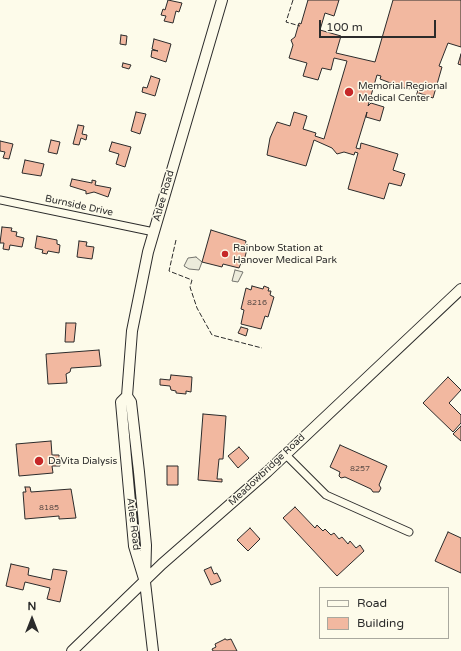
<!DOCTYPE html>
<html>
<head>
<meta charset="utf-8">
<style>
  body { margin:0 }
  #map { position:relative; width:461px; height:651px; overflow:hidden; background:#fdfbea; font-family:"Varela Round",sans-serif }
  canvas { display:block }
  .legend { position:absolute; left:319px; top:587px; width:130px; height:52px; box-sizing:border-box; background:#fdfbea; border:1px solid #a9a89e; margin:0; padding:5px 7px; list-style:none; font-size:12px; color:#2b2b2b }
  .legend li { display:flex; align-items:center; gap:8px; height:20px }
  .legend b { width:20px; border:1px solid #a9a89e }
  .north { position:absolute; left:12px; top:599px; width:40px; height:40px; -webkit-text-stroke:3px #fdfbea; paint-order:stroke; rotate:0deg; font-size:11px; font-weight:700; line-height:16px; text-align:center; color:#2b2b2b }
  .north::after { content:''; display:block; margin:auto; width:14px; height:18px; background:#2b2b2b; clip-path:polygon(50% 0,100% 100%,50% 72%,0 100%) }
  .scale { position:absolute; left:319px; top:20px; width:117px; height:18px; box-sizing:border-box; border:2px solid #2b2b2b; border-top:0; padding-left:5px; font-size:12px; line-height:14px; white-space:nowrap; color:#2b2b2b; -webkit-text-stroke:3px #fdfbea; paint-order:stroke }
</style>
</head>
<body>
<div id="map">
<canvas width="461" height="651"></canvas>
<ul class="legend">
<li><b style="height:5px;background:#fdfbea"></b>Road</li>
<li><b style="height:11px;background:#f2b8a0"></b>Building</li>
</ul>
<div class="north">N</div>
<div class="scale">100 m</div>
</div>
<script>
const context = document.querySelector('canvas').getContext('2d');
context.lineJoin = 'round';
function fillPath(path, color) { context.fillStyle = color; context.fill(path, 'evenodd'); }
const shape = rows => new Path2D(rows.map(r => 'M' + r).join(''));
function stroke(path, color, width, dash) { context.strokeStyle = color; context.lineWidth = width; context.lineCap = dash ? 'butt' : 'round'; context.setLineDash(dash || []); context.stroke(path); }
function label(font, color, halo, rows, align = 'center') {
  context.font = font + ' "Varela Round",sans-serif'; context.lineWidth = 3; context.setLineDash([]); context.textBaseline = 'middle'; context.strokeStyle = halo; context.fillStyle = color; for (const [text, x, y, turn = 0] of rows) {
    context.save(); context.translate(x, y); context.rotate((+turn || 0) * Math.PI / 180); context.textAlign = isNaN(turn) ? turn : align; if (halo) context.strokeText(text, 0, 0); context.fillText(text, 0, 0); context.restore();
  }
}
const green = shape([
  [196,257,202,262,199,270,189,269,184,266,188,258,196,257],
  [235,270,243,272,238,282,232,281,235,270]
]);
const building = shape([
  [168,0,182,3,179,12,176,11,173,23,164,21,166,16,161,15,163,9,165,10,168,0],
  [308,0,339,0,334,16,325,13,320,30,341,36,336,53,375,62,393,0,461,0,461,47,448,43,439,66,442,67,433,98,419,93,417,101,415,100,418,90,404,88,380,79,381,76,377,75,368,106,371,103,384,107,380,121,366,117,367,112,356,148,360,149,361,143,398,154,393,170,405,174,401,186,389,183,384,199,348,189,358,153,355,152,354,155,344,152,337,154,332,148,314,140,306,166,267,155,270,138,277,122,290,126,294,112,307,116,303,129,316,133,315,136,324,139,347,61,334,58,331,70,322,68,318,80,303,76,307,63,289,58,293,45,291,40,295,37,299,23,301,24,308,0],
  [121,35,127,36,126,45,120,44,121,35],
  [154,39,171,44,166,62,151,57,152,50,158,51,152,49,154,39],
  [461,54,461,65,458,64,461,54],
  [123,63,131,65,129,69,122,67,123,63],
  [151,76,160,79,155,96,142,92,143,87,147,88,151,76],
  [136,112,146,114,140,134,131,131,136,112],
  [78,125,84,126,82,134,87,135,86,140,81,138,79,145,73,144,78,125],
  [51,140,60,142,57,154,48,152,51,140],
  [0,141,13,144,9,159,3,158,5,152,0,151,0,141],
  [112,142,131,147,125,167,116,164,119,154,109,151,112,142],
  [25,160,44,164,41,176,22,173,25,160],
  [72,179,92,183,92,180,96,181,95,185,111,188,108,197,94,192,86,194,86,191,70,186,72,179],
  [2,227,12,228,11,231,17,232,16,236,24,238,22,247,10,245,9,250,3,249,4,243,0,243,2,227],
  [211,230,246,241,245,246,248,246,243,264,241,263,239,268,223,264,222,267,202,262,211,230],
  [37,236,57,240,57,244,60,245,59,253,48,251,47,254,42,253,43,250,35,248,37,236],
  [79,241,87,242,86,246,94,247,92,259,77,257,79,241],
  [252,286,263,289,264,286,269,288,268,291,271,291,270,295,274,297,268,317,265,316,261,329,241,324,244,310,241,309,246,288,251,290,252,286],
  [66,323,76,323,74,342,65,342,66,323],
  [241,327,248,329,246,336,238,333,241,327],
  [99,350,101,366,71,368,70,372,66,374,67,383,48,384,46,354,99,350],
  [171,375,192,377,191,392,186,391,186,394,176,393,176,391,171,390,170,386,160,385,160,379,170,380,171,375],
  [448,377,461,390,449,403,461,415,461,423,453,432,423,403,448,377],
  [203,414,226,416,223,459,219,459,217,479,222,479,222,482,198,480,203,414],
  [461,426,461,441,453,434,461,426],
  [51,441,52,455,59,455,60,466,52,466,53,473,19,476,16,444,51,441],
  [340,445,387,466,379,485,381,488,379,492,373,492,371,489,345,477,341,478,339,476,340,472,330,467,340,445],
  [239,447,249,458,238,468,228,456,239,447],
  [167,466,178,466,178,485,167,485,167,466],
  [25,487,30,487,31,492,71,489,76,518,59,519,59,516,25,519,23,492,26,492,25,487],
  [295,507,315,528,317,525,323,531,325,529,331,535,334,533,339,539,342,537,348,544,350,541,356,548,360,545,364,551,337,576,283,518,295,507],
  [250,528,260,539,248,551,237,540,250,528],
  [448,532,461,538,461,573,435,561,448,532],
  [11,564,29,568,28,575,51,580,53,569,67,571,60,602,47,599,50,588,25,582,23,590,6,586,11,564],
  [211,567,214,574,217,573,221,581,211,585,204,570,211,567],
  [225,639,227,640,231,639,237,651,213,651,212,649,216,647,215,644,225,639]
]);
const minor = shape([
  [0,200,154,232],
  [285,454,326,495,409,532]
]);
const secondary = shape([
  [127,396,131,402,139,472,146,545,145,582,153,651],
  [145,582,134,546,121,402,127,396,132,331,148,252,222,0],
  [72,651,162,564,267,472,461,289]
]);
const fence = shape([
  [293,0,286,22,300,26],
  [176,240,169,271,192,280,190,287,197,308,212,335,262,348]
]);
const markers = [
  [349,92,5,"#c62828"],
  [225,254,4,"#c62828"],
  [39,461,5,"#c62828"]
];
const numberNames = [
  ["8216",257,303],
  ["8257",360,469],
  ["8185",49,508]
];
const poiNames = [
  ["Memorial Regional",358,86],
  ["Medical Center",358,98],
  ["Rainbow Station at",233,248],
  ["Hanover Medical Park",233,260],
  ["DaVita Dialysis",48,461]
];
const streetNames = [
  ["Atlee Road",164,196,-74],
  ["Burnside Drive",79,206,12],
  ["Meadowbridge Road",267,470,-43],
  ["Atlee Road",133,524,83]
];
fillPath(green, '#ecebdb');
stroke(green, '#74746e', 1);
fillPath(building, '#f2b8a0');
stroke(building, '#2b2b2b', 1);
stroke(minor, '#2b2b2b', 9);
stroke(secondary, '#2b2b2b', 12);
stroke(minor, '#fdfbea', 7);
stroke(secondary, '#fdfbea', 10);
stroke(fence, '#2b2b2b', 1, [5, 2]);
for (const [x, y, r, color] of markers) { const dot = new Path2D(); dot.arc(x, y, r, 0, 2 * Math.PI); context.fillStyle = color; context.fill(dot); stroke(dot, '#fdfbea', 1.5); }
label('8px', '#5d4e48', null, numberNames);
label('10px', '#2b2b2b', '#fdfbea', poiNames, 'left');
label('10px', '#2b2b2b', '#fdfbea', streetNames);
</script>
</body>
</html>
